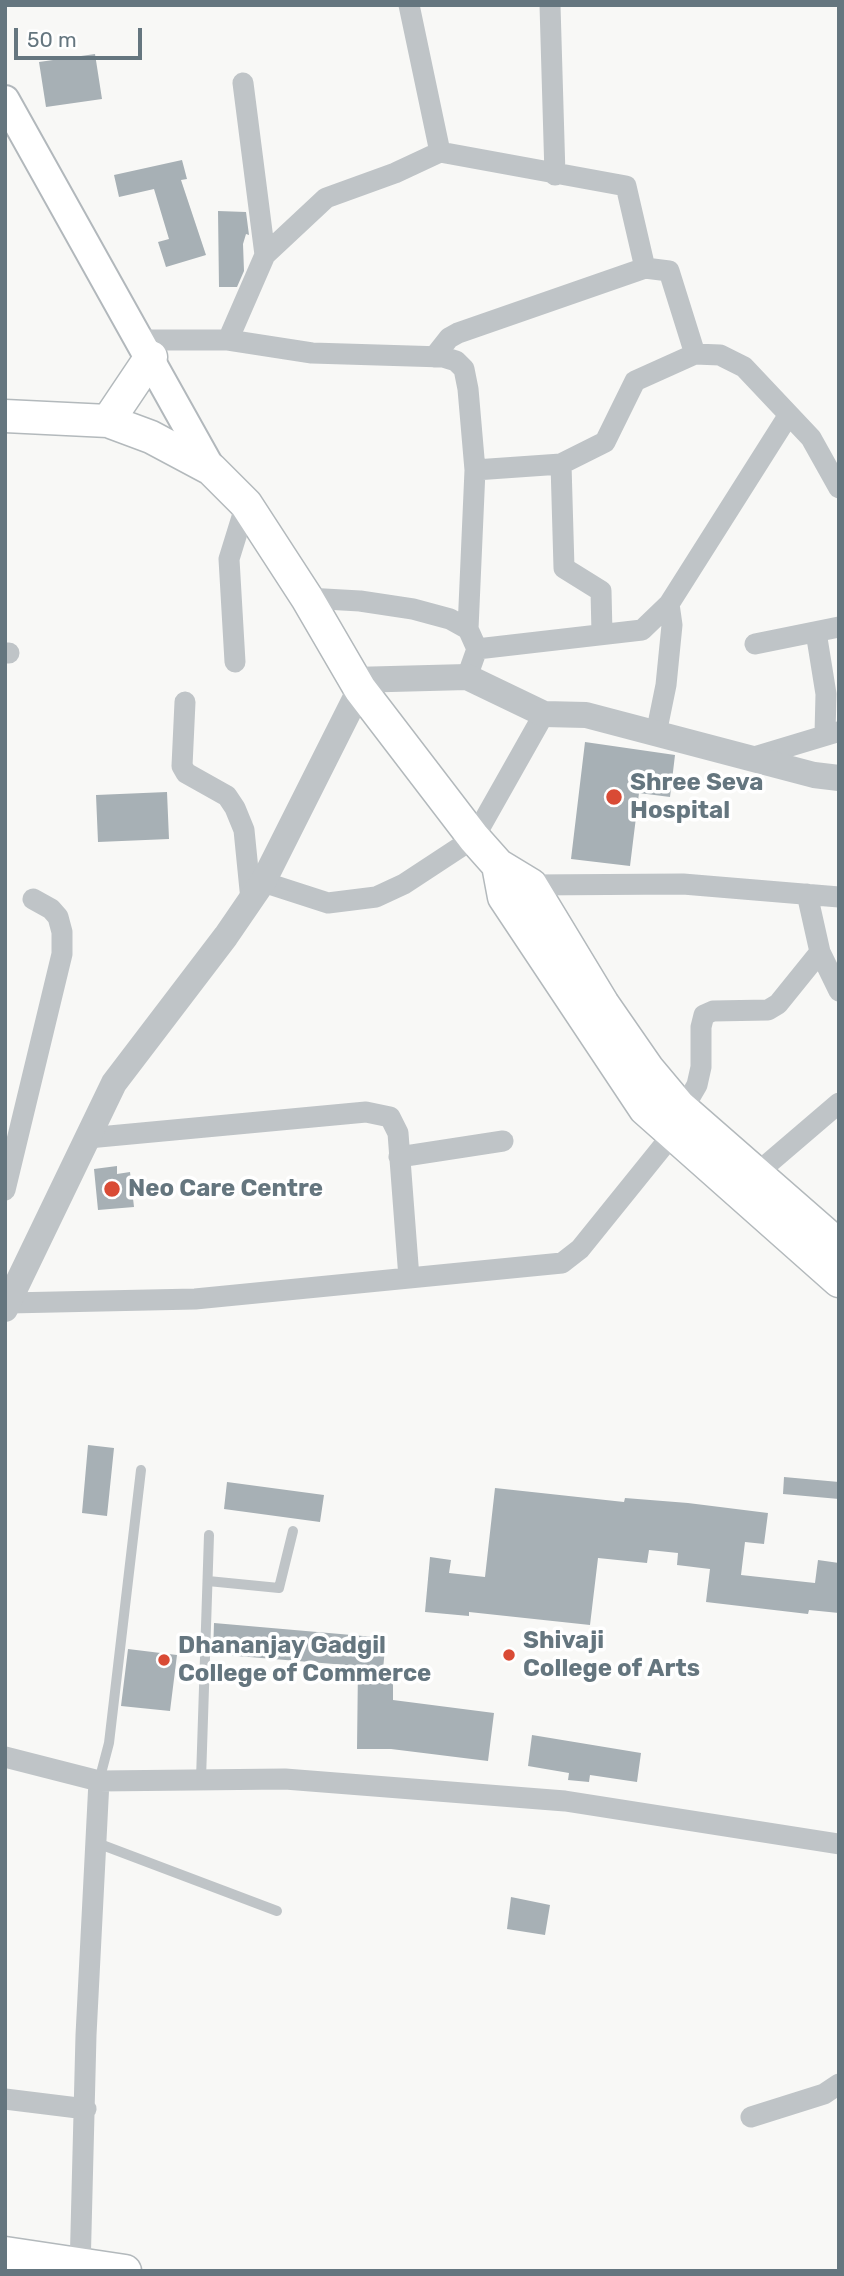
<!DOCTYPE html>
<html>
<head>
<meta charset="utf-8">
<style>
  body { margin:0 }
  #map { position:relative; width:844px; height:2276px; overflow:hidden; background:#f8f8f6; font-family:Rubik,sans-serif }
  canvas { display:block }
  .frame { position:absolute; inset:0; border:7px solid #65767f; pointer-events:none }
  .scale { position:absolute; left:14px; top:28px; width:128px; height:32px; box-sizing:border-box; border:4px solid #65767f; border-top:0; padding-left:9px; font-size:21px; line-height:24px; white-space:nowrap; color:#65767f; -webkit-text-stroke:5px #fff; paint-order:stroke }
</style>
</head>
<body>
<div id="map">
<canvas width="844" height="2276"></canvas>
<div class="frame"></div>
<div class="scale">50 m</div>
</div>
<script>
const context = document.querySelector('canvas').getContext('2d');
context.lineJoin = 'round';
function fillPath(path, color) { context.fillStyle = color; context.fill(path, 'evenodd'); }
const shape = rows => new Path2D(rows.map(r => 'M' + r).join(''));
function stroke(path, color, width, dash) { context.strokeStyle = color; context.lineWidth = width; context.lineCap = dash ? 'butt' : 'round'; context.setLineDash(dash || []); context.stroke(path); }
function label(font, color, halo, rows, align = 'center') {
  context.font = font + ' Rubik,sans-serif'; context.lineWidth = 7; context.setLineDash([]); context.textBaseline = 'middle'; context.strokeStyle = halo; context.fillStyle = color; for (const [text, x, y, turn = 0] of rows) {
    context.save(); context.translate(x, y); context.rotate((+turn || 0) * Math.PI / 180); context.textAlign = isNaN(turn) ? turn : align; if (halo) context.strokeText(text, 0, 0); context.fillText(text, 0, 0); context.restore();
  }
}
const building = shape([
  [95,54,102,99,46,107,39,62],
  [182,160,187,179,181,180,206,255,166,267,158,242,169,239,154,189,119,197,114,175],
  [218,211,246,212,249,235,246,234,243,244,244,271,237,287,219,287],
  [585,742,675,755,670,797,639,793,630,866,571,859],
  [167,792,169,839,98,842,96,795],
  [117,1166,117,1174,130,1172,134,1207,98,1210,94,1169],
  [88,1445,114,1448,107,1516,82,1513],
  [784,1477,839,1482,839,1499,783,1494],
  [227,1482,324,1495,320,1522,224,1509],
  [495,1488,624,1502,625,1498,688,1503,768,1513,764,1544,745,1542,741,1575,815,1583,818,1560,839,1563,839,1613,809,1610,808,1614,706,1602,710,1569,677,1565,678,1553,649,1550,647,1563,598,1558,590,1625,469,1612,469,1616,425,1612,430,1557,451,1560,449,1573,485,1577],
  [214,1623,386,1638,382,1680,393,1681,393,1700,494,1713,488,1761,391,1749,357,1749,358,1666,213,1654],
  [128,1649,177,1655,170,1711,121,1706],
  [532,1735,641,1753,637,1782,590,1775,589,1782,568,1780,569,1773,528,1766],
  [511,1897,550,1905,545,1935,507,1929]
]);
const service = shape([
  [208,1581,279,1588,293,1531],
  [201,1779,209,1535],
  [99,1781,109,1743,141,1470],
  [97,1843,277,1911]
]);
const minor = shape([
  [550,5,555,175],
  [243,83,265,255],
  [440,152,626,186,645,268,669,271,695,354,720,355,744,367,811,438,839,488],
  [140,340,228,340,265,255,326,198,395,173,440,152,409,5],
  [228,340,312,353,443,357,456,361,464,369,468,389,475,470,561,464,605,442,635,381,695,354],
  [434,357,449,338,458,333,645,268],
  [561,464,564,568,601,591,602,634],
  [307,598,360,601,413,609,450,619,468,629,477,649],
  [468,629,475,470],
  [816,632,826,694,825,734],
  [755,644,839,627],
  [5,653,9,653],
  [235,662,229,559,246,504],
  [467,677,477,649,642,630,669,604,788,416],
  [185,702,182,766,186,773,227,796,235,808,244,830,251,900],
  [656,734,666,685,672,625,669,604],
  [754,757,837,732],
  [263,882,328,903,376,897,404,884,474,838,544,714],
  [522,889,531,885,683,884,839,897],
  [807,894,820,952,839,991],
  [679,1106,690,1097,697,1085,701,1067,701,1027,704,1015,713,1011,768,1010,778,1004,820,952],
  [88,1138,366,1112,390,1117,398,1133,409,1278],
  [399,1157,503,1141],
  [756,1174,839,1103],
  [5,1190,62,954,62,932,58,917,51,909,33,899],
  [9,1303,195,1299,562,1263,580,1249,672,1135],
  [5,1757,99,1781,285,1779,565,1801,839,1844],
  [5,2099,86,2109],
  [751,2117,824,2094,839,2084],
  [80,2271,86,2035,99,1781]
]);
const tertiary = shape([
  [353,680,467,677,544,714,586,715,814,775,839,778],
  [5,1309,114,1083,226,936,263,882,360,689]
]);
const secondary = shape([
  [5,100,211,469]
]);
const primary = shape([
  [5,416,108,421,151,437,211,469,246,504,307,598,360,689,474,838,498,865,531,885,603,1004,648,1069,679,1106,839,1246],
  [108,421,151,357],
  [498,865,504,897,645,1109,839,1281],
  [5,2253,125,2271]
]);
const markers = [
  [614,797,9,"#d94b35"],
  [112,1189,9,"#d94b35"],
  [509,1655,7,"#d94b35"],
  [164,1660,7,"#d94b35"]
];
const poiNames = [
  ["Shree Seva",630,783],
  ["Hospital",630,811],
  ["Neo Care Centre",128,1189],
  ["Shivaji",523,1641],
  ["College of Arts",523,1669],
  ["Dhananjay Gadgil",178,1646],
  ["College of Commerce",178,1674]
];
fillPath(building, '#a7b0b5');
stroke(secondary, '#b2b8bc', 32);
stroke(primary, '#b3b9bc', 35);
stroke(service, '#bfc4c7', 10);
stroke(minor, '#bfc4c7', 21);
stroke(tertiary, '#bfc4c7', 26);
stroke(secondary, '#fff', 28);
stroke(primary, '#fff', 32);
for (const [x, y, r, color] of markers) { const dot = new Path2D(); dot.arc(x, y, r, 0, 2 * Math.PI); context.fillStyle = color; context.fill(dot); stroke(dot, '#fff', 2.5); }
label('bold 24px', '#65767f', '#fff', poiNames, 'left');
</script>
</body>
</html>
